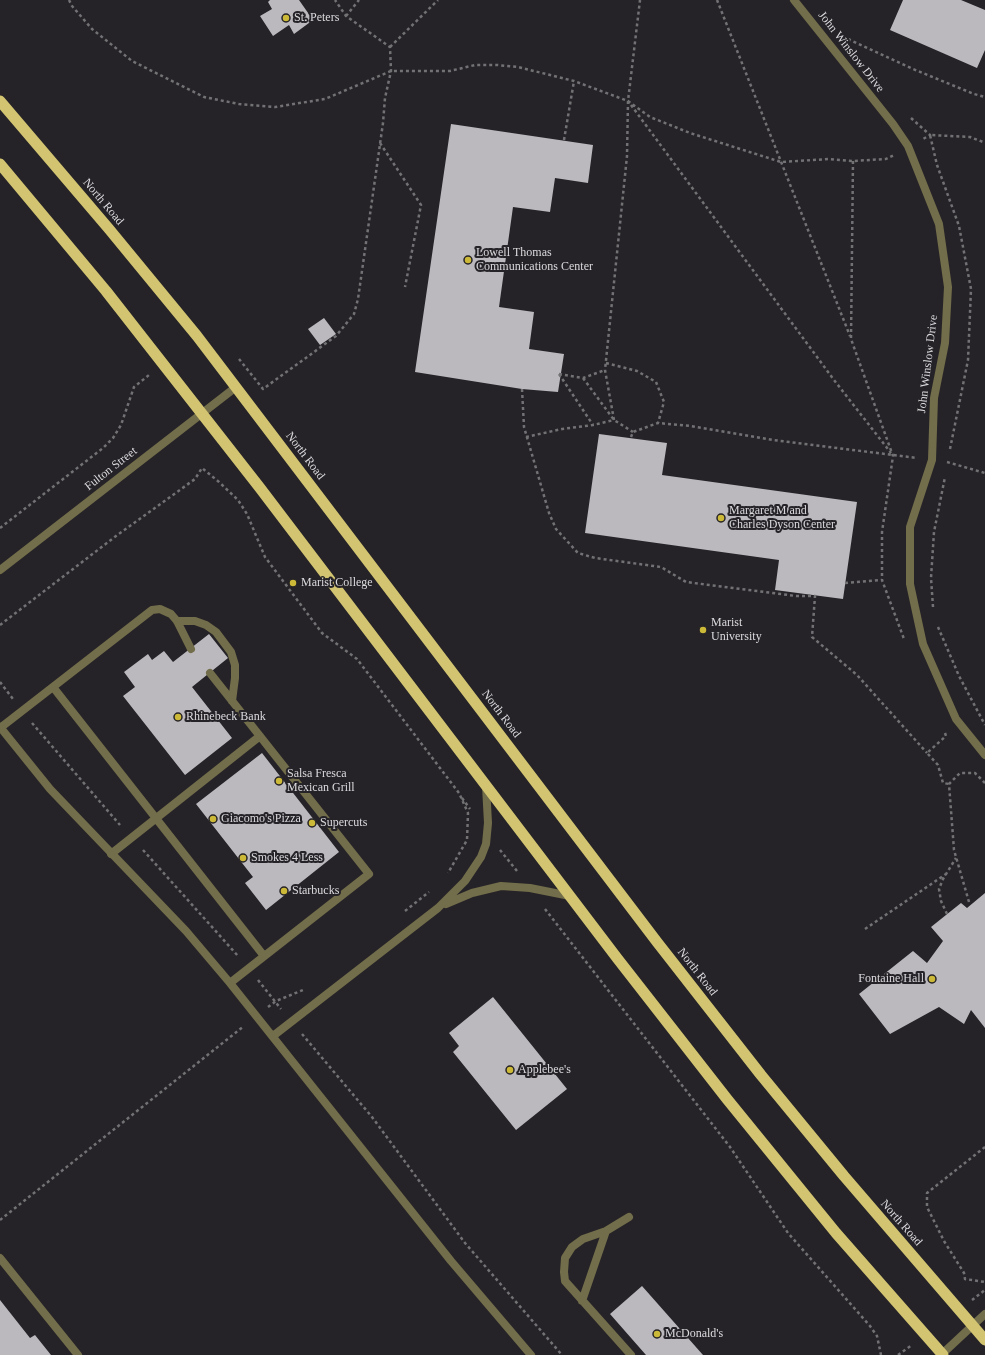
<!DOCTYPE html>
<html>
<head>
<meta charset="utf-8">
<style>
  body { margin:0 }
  canvas { display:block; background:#252327 }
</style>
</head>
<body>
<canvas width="985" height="1355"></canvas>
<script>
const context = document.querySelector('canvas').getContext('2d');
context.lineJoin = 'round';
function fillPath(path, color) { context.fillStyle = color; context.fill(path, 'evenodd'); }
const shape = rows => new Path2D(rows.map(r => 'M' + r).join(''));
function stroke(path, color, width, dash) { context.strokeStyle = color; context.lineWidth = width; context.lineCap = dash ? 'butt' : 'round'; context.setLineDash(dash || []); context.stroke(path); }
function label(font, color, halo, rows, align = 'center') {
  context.font = font + ' "Times New Roman",serif'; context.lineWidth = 4; context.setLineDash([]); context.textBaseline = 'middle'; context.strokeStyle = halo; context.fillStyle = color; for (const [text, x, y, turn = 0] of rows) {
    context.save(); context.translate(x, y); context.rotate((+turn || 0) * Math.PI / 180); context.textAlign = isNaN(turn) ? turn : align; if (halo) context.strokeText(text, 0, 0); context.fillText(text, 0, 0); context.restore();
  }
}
const building = shape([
  [270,0,299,0,313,20,294,34,289,25,273,36,260,16,272,9,268,2],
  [903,0,961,0,985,10,985,50,977,68,890,30],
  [451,124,593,145,588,183,555,178,550,212,513,207,499,307,534,312,529,349,564,354,558,392,522,389,415,372],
  [324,318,336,334,320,345,308,329],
  [599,434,667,443,662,475,857,502,843,599,775,590,779,560,585,533],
  [209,634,228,658,192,687,232,738,185,775,123,696,135,687,124,672,148,654,152,660,164,651,173,662],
  [262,753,339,852,266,910,245,883,253,877,196,804],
  [985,893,985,1028,971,1010,964,1024,939,1007,890,1034,859,994,913,951,927,963,943,941,931,927,961,903,967,908],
  [493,997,567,1089,516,1130,453,1052,459,1046,449,1033],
  [642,1286,703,1355,646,1355,610,1314],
  [0,1300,30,1338,35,1335,51,1355,0,1355]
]);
const path = shape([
  [69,0,72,6,92,29,132,61,204,97,239,104,275,107,325,99,391,71,450,71,475,65,497,65,518,67,574,81,628,101,650,117,690,133,781,162,829,159,853,161,886,159,894,155],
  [717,0,850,336],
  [346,16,359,0],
  [848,39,913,69,974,94,985,97],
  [390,47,438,0],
  [631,105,834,380,891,453],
  [911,118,930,135,923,139],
  [564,140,574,81],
  [380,143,421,205,405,287],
  [853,161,851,339,893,456,882,532,882,580,904,639],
  [239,359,263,389,336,336,354,314,358,299,383,123,385,98,391,71,390,47,346,16,335,0],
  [606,363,637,371,656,382,664,402,658,423],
  [559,374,593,425],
  [559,374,583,378,605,370],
  [583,378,614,420,633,432],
  [522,389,524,427,549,513,556,529,578,553,595,558,661,567,686,582,796,596,815,596,812,637,857,675,927,753],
  [614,420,605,370,627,156,628,101,640,0],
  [526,437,562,429,593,425,614,420],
  [631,437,633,432,658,423,691,426,773,440,917,458],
  [950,449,968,360,971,289,959,226,937,165,930,135,970,137,983,142],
  [947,462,985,473],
  [0,528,103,448,113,438,121,425,134,387,149,375],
  [845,583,882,580],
  [933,607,931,578,934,532,945,477],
  [0,625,116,536,195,479,202,468,219,482,238,500,247,514,265,557,322,633,357,659,459,793,468,813,467,840,448,873],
  [938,627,959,676,985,725],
  [0,682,13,699],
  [32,723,120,825],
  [945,733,946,736,927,753,938,765,943,783,949,784],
  [462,798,470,809],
  [143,850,238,956],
  [500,850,517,871],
  [969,902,954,850,949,784,960,773,975,773,985,783],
  [545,909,730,1147,788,1233,870,1326,877,1336,881,1355],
  [405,911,429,892],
  [947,914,941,901,939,889,943,879,956,858],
  [865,929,946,874],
  [258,980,281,1009],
  [268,1007,276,1001,303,990],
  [302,1034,372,1117,465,1243,562,1355],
  [985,1147,927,1193,927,1207,944,1241,964,1273,965,1279,985,1282],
  [0,1220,244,1026],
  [972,1300,985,1290],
  [898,1355,912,1345]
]);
const service = shape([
  [794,0,893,124,908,146,939,224,948,287,945,343,934,398,932,460,910,527,910,584,923,644,956,719,985,755],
  [177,621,195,621,206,625,216,632,231,652,235,665,235,678,232,701],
  [210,673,369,874,230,983],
  [53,687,264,956],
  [0,727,50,789,186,931,230,983,451,1261,531,1355],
  [0,728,152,610,160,609,171,614,177,621,191,649],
  [111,854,260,736],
  [446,904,472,893,501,886,530,888,570,896],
  [273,1036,438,908,465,881,481,857,486,844,488,823,486,786],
  [629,1217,606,1231,583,1239,572,1247,565,1258,564,1272,565,1281,631,1355],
  [0,1258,78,1355],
  [582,1301,606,1231],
  [941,1355,985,1314]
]);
const minor = shape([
  [0,570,236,387]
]);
const trunk = shape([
  [0,101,109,229,197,336,657,942,761,1075,844,1176,985,1340],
  [0,164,106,291,260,488,617,958,727,1099,836,1233,943,1355]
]);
const markers = [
  [286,18,4,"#cdb938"],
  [468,260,4,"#cdb938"],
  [721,518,4,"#cdb938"],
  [293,583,4,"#cdb938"],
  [703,630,4,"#cdb938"],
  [178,717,4,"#cdb938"],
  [279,781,4,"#cdb938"],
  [213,819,4,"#cdb938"],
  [312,823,4,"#cdb938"],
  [243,858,4,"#cdb938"],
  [284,891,4,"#cdb938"],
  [932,979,4,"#cdb938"],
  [510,1070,4,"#cdb938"],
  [657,1334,4,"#cdb938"]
];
const poiNames = [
  ["St. Peters",294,18],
  ["Lowell Thomas",476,253],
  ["Communications Center",476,267],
  ["Margaret M and",729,511],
  ["Charles Dyson Center",729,525],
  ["Marist College",301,583],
  ["Marist",711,623],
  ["University",711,637],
  ["Rhinebeck Bank",186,717],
  ["Salsa Fresca",287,774],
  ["Mexican Grill",287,788],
  ["Giacomo's Pizza",221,819],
  ["Supercuts",320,823],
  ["Smokes 4 Less",251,858],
  ["Starbucks",292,891],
  ["Fontaine Hall",924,979,"right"],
  ["Applebee's",518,1070],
  ["McDonald's",665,1334]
];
const streetNames = [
  ["John Winslow Drive",851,52,52],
  ["North Road",103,202,50],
  ["John Winslow Drive",928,364,-83],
  ["North Road",305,456,53],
  ["Fulton Street",111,469,-38],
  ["North Road",501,714,53],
  ["North Road",697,972,52],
  ["North Road",901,1223,49]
];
fillPath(building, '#bbb9bd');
stroke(path, '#727174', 2.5, [3, 3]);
stroke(service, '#726d4a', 8);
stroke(minor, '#726d4a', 8);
stroke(trunk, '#d2c471', 11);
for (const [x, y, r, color] of markers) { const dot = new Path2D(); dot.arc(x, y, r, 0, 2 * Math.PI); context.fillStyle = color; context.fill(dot); stroke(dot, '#252327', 1.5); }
label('12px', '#dbdadd', '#252327', poiNames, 'left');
label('12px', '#dbdadd', '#252327', streetNames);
</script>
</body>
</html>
